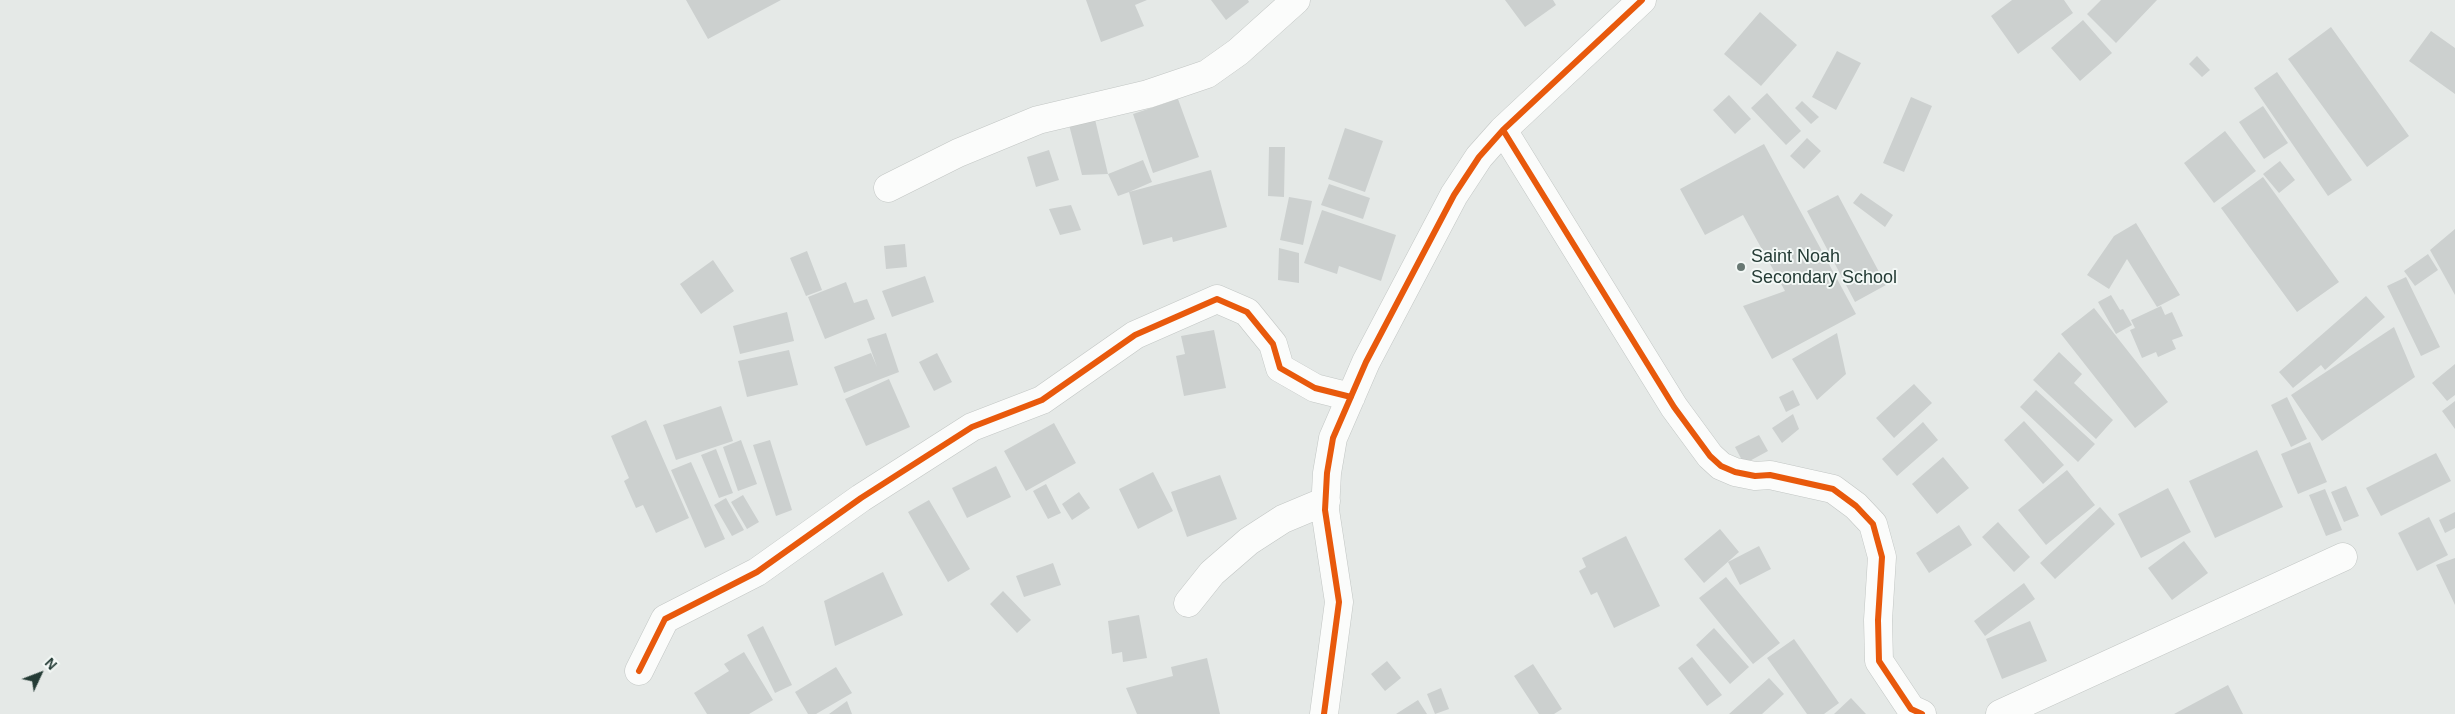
<!DOCTYPE html>
<html>
<head>
<meta charset="utf-8">
<style>
  body { margin:0 }
  #map { position:relative; width:2455px; height:714px; overflow:hidden; background:#e5e9e7; font-family:Arial,sans-serif }
  canvas { display:block }
  .north { position:absolute; left:15px; top:649px; width:50px; height:50px; -webkit-text-stroke:4px #f3f8f6; paint-order:stroke; rotate:47deg; font-size:14px; font-weight:700; line-height:20px; text-align:center; color:#243b35 }
  .north::after { content:''; display:block; margin:auto; width:18px; height:22px; background:#243b35; clip-path:polygon(50% 0,100% 100%,50% 72%,0 100%) }
</style>
</head>
<body>
<div id="map">
<canvas width="2455" height="714"></canvas>
<div class="north">N</div>
</div>
<script>
const context = document.querySelector('canvas').getContext('2d');
context.lineJoin = 'round';
function fillPath(path, color) { context.fillStyle = color; context.fill(path, 'evenodd'); }
const shape = rows => new Path2D(rows.map(r => 'M' + r).join(''));
function stroke(path, color, width, dash) { context.strokeStyle = color; context.lineWidth = width; context.lineCap = dash ? 'butt' : 'round'; context.setLineDash(dash || []); context.stroke(path); }
function label(font, color, halo, rows, align = 'center') {
  context.font = font + ' Arial,sans-serif'; context.lineWidth = 4; context.setLineDash([]); context.textBaseline = 'middle'; context.strokeStyle = halo; context.fillStyle = color; for (const [text, x, y, turn = 0] of rows) {
    context.save(); context.translate(x, y); context.rotate((+turn || 0) * Math.PI / 180); context.textAlign = isNaN(turn) ? turn : align; if (halo) context.strokeText(text, 0, 0); context.fillText(text, 0, 0); context.restore();
  }
}
const building = shape([
  [686,0,781,0,708,39],
  [1086,0,1147,0,1135,5,1144,26,1101,42],
  [1211,0,1248,0,1249,2,1226,20],
  [1505,0,1553,0,1556,5,1525,27],
  [2012,0,2064,0,2073,13,2018,54,1991,16],
  [2101,0,2157,0,2116,43,2087,14],
  [1760,12,1797,45,1761,86,1724,54],
  [2083,20,2112,53,2080,81,2051,48],
  [2331,27,2409,136,2367,167,2288,59],
  [2431,31,2455,48,2455,94,2409,61],
  [1837,51,1861,63,1836,110,1812,97],
  [2197,56,2210,70,2202,77,2189,64],
  [2277,72,2352,180,2328,196,2254,88],
  [1767,93,1801,131,1786,145,1751,108],
  [1729,95,1751,119,1735,134,1713,110],
  [1911,97,1932,106,1904,172,1883,163],
  [1178,99,1199,157,1153,173,1133,114],
  [1802,101,1819,117,1811,124,1795,108],
  [2263,106,2288,143,2264,159,2239,122],
  [1093,111,1108,174,1082,175,1067,117],
  [1345,128,1383,141,1365,192,1328,179],
  [2225,131,2256,171,2214,203,2184,163],
  [1807,138,1821,151,1804,169,1790,156],
  [1764,144,1856,314,1772,359,1743,306,1785,291,1743,215,1705,235,1680,189],
  [1269,147,1285,147,1284,197,1268,196],
  [1049,150,1059,180,1036,187,1027,157],
  [1143,160,1152,182,1129,192,1211,170,1227,227,1173,242,1172,237,1143,245,1129,192,1118,196,1108,174],
  [2280,161,2295,180,2279,193,2263,174],
  [2263,177,2339,282,2297,312,2221,208],
  [1329,184,1370,198,1363,219,1321,205],
  [1861,193,1893,215,1885,227,1853,203],
  [1838,195,1886,285,1855,302,1807,211],
  [1289,197,1312,201,1303,245,1280,240],
  [1071,205,1081,230,1060,235,1049,209],
  [1322,210,1396,235,1381,281,1339,266,1337,274,1304,263],
  [2136,223,2180,295,2157,307,2127,259,2109,289,2087,275,2114,236],
  [2455,229,2455,295,2430,250],
  [905,244,907,267,886,269,884,246],
  [1279,248,1299,253,1299,283,1278,280],
  [807,251,822,290,806,296,790,258],
  [2428,254,2438,270,2415,286,2404,271],
  [713,260,734,291,701,314,680,284],
  [925,276,934,302,892,317,882,291],
  [2406,277,2440,347,2421,356,2387,286],
  [846,282,854,303,867,299,875,319,825,339,808,297],
  [2111,295,2120,310,2123,309,2132,325,2116,334,2098,302],
  [2366,296,2385,317,2325,370,2321,365,2293,388,2279,372],
  [2161,306,2165,315,2172,312,2183,336,2172,340,2176,349,2158,357,2156,352,2142,358,2130,330,2135,328,2131,320],
  [2094,308,2168,402,2135,428,2061,334],
  [787,312,794,341,740,354,733,326],
  [2394,327,2415,377,2322,441,2291,395],
  [1214,330,1226,388,1184,396,1176,356,1185,354,1181,336],
  [886,333,899,372,844,393,834,367,871,353,877,367,867,339],
  [1837,333,1846,374,1817,400,1792,359],
  [789,350,798,385,747,397,738,361],
  [2059,352,2082,374,2074,383,2113,420,2096,439,2033,380],
  [937,353,952,382,934,391,919,362],
  [2455,364,2455,395,2447,401,2432,383],
  [889,379,910,427,866,446,845,399],
  [1914,384,1932,403,1894,438,1876,418],
  [1793,390,1800,405,1786,412,1779,397],
  [2036,390,2095,444,2078,462,2020,407],
  [2287,397,2307,439,2291,447,2271,405],
  [2455,401,2455,429,2442,411],
  [721,406,733,441,676,460,663,425],
  [1793,414,1799,429,1782,443,1772,428],
  [646,420,689,518,656,533,643,505,636,508,624,481,629,478,611,436],
  [2024,421,2064,465,2043,484,2004,440],
  [1923,422,1938,440,1897,476,1882,459],
  [1054,423,1076,463,1026,491,1004,451],
  [1759,435,1768,451,1744,464,1735,447],
  [741,440,757,484,738,491,723,447],
  [770,440,792,510,776,516,753,445],
  [2310,442,2327,482,2298,494,2281,454],
  [716,449,733,493,719,498,701,455],
  [2257,450,2283,507,2215,538,2189,481],
  [2436,453,2451,481,2381,516,2366,488],
  [1943,457,1969,488,1937,514,1912,484],
  [691,462,725,539,705,548,671,470],
  [996,466,1011,497,967,518,952,488],
  [2067,470,2095,505,2046,545,2018,510],
  [1153,472,1173,511,1138,529,1119,489],
  [1220,475,1237,519,1187,537,1171,492],
  [1046,484,1061,513,1048,519,1033,491],
  [2346,486,2359,516,2344,522,2331,492],
  [2168,488,2191,532,2141,558,2118,514],
  [2325,489,2342,530,2326,536,2309,495],
  [1079,492,1090,508,1072,520,1062,504],
  [743,495,759,522,747,529,731,502],
  [726,498,744,530,732,536,714,505],
  [929,500,970,569,948,582,908,512],
  [2100,507,2115,524,2055,579,2040,563],
  [2455,512,2455,528,2445,533,2439,520],
  [2429,517,2448,555,2417,571,2398,533],
  [1998,522,2030,557,2014,572,1982,537],
  [1959,525,1972,545,1929,573,1916,553],
  [1720,529,1739,552,1704,583,1684,559],
  [1626,536,1660,606,1614,628,1597,592,1591,595,1579,571,1586,567,1582,558],
  [2184,541,2208,573,2172,600,2148,568],
  [1759,546,1771,569,1740,585,1728,562],
  [2455,558,2455,605,2436,565],
  [1053,563,1061,585,1024,597,1016,576],
  [883,572,903,615,835,646,824,601],
  [1726,577,1780,643,1753,664,1699,598],
  [2024,583,2035,599,1985,636,1974,621],
  [1003,591,1031,620,1017,633,990,604],
  [1139,615,1147,658,1123,662,1122,652,1112,654,1108,621],
  [2030,621,2047,661,2002,679,1986,639],
  [763,626,792,685,775,693,747,635],
  [1714,628,1749,667,1730,684,1696,645],
  [1794,639,1839,703,1824,714,1807,714,1767,658],
  [744,652,773,700,749,714,707,714,694,693,729,671,724,664],
  [1692,657,1722,695,1707,706,1678,668],
  [1207,658,1220,714,1137,714,1126,688,1173,676,1171,667],
  [1387,661,1401,678,1385,691,1371,674],
  [1533,664,1562,709,1554,714,1539,714,1514,676],
  [836,667,852,693,816,714,808,714,795,692],
  [1769,678,1784,694,1762,714,1729,714],
  [2228,685,2243,714,2174,714],
  [1441,688,1449,709,1435,714,1427,694],
  [1851,698,1866,714,1834,714],
  [1418,700,1427,714,1396,714],
  [847,701,852,714,829,714]
]);
const street = shape([
  [1503,130,1674,407,1710,456,1721,466,1735,472,1755,476,1770,475,1833,489,1856,506,1873,524,1882,557,1878,620,1879,661,1911,709,1922,714],
  [888,188,958,153,1038,120,1148,94,1207,74,1238,52,1296,0],
  [1188,603,1212,573,1249,541,1283,519,1326,501],
  [639,671,665,619,757,572,861,498,972,427,1042,400,1135,335,1217,299,1247,312,1273,344,1280,368,1315,388,1351,397],
  [1324,714,1339,602,1325,510,1327,473,1333,438,1366,362,1454,195,1479,157,1503,130,1642,0],
  [2000,714,2343,557]
]);
const cycleway = shape([
  [1503,130,1674,407,1710,456,1721,466,1735,472,1755,476,1770,475,1833,489,1856,506,1873,524,1882,557,1878,620,1879,661,1911,709,1922,714],
  [639,671,665,619,757,572,861,498,972,427,1042,400,1135,335,1217,299,1247,312,1273,344,1280,368,1315,388,1351,397],
  [1324,714,1339,602,1325,510,1327,473,1333,438,1366,362,1454,195,1479,157,1503,130,1642,0]
]);
const markers = [
  [1741,267,5,"#687873"]
];
const poiNames = [
  ["Saint Noah",1751,257],
  ["Secondary School",1751,278]
];
fillPath(building, '#ccd0cf');
stroke(street, '#c2c6c4', 29);
stroke(street, '#fbfcfb', 28);
stroke(cycleway, '#e8590c', 6);
for (const [x, y, r, color] of markers) { const dot = new Path2D(); dot.arc(x, y, r, 0, 2 * Math.PI); context.fillStyle = color; context.fill(dot); stroke(dot, '#f3f8f6', 2); }
label('18px', '#243b35', '#f3f8f6', poiNames, 'left');
</script>
</body>
</html>
